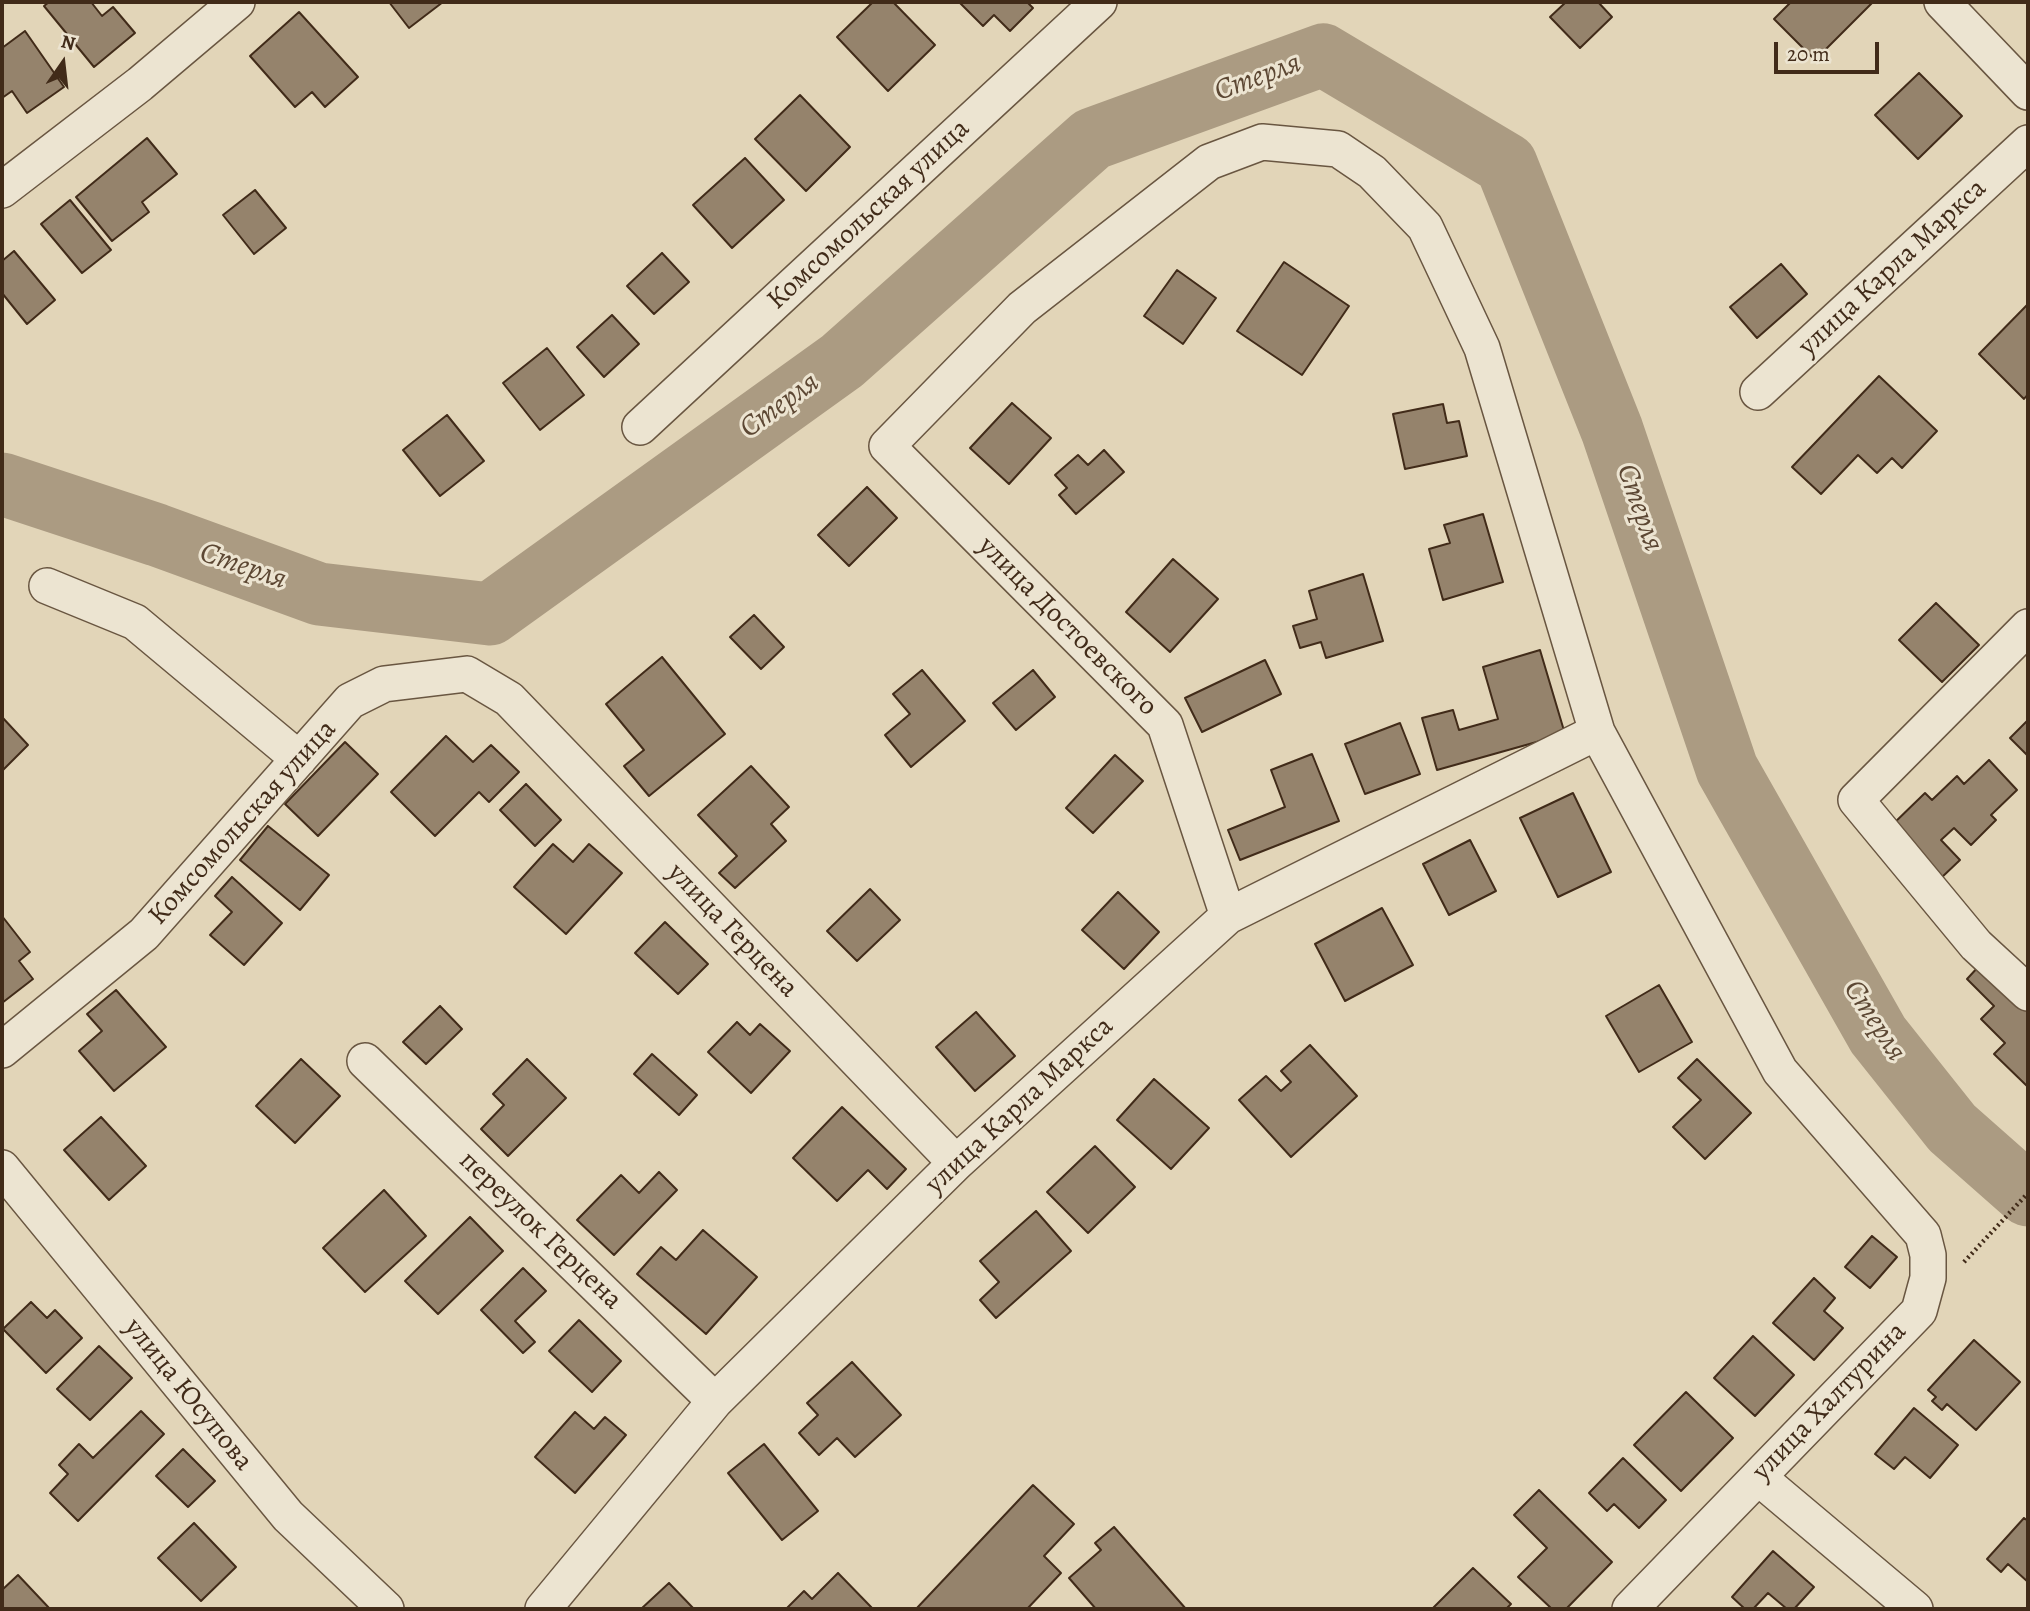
<!DOCTYPE html>
<html>
<head>
<meta charset="utf-8">
<style>
  body { margin:0 }
  #map { position:relative; width:2030px; height:1611px; overflow:hidden; background:#e2d5b8; font-family:Alegreya,serif }
  canvas { display:block }
  .frame { position:absolute; inset:0; border:4px solid #412b19; pointer-events:none }
  .north { position:absolute; left:28px; top:28px; width:70px; height:70px; -webkit-text-stroke:5px #ece4d1; paint-order:stroke; rotate:14deg; font-size:19px; font-weight:700; line-height:28px; text-align:center; color:#412b19 }
  .north::after { content:''; display:block; margin:auto; width:24px; height:32px; background:#412b19; clip-path:polygon(50% 0,100% 100%,50% 72%,0 100%) }
  .scale { position:absolute; left:1774px; top:42px; width:105px; height:32px; box-sizing:border-box; border:4px solid #412b19; border-top:0; padding-left:9px; font-size:21px; line-height:24px; white-space:nowrap; color:#412b19; -webkit-text-stroke:5px #ece4d1; paint-order:stroke }
</style>
</head>
<body>
<div id="map">
<canvas width="2030" height="1611"></canvas>
<div class="frame"></div>
<div class="north">N</div>
<div class="scale">20 m</div>
</div>
<script>
const context = document.querySelector('canvas').getContext('2d');
context.lineJoin = 'round';
const shape = rows => new Path2D(rows.map(r => 'M' + r).join(''));
function stroke(path, color, width, dash) { context.strokeStyle = color; context.lineWidth = width; context.lineCap = dash ? 'butt' : 'round'; context.setLineDash(dash || []); context.stroke(path); }
function fillPath(path, color) { context.fillStyle = color; context.fill(path, 'evenodd'); }
function label(font, color, halo, rows, align = 'center') {
  context.font = font + ' Alegreya,serif'; context.lineWidth = 6; context.setLineDash([]); context.textBaseline = 'middle'; context.strokeStyle = halo; context.fillStyle = color; for (const [text, x, y, turn = 0] of rows) {
    context.save(); context.translate(x, y); context.rotate((+turn || 0) * Math.PI / 180); context.textAlign = isNaN(turn) ? turn : align; if (halo) context.strokeText(text, 0, 0); context.fillText(text, 0, 0); context.restore();
  }
}
const river = shape([
  [2,484,157,535,319,594,490,614,842,361,1092,139,1323,55,1506,164,1612,430,1727,769,1878,1035,1952,1128,2028,1195]
]);
const building = shape([
  [49,2,91,2,102,16,113,7,135,33,94,67,44,6,49,2],
  [389,2,443,2,409,28,389,2],
  [873,2,893,2,935,45,888,91,837,37,873,2],
  [959,2,1027,2,1033,8,1010,31,994,15,983,26,959,2],
  [1566,2,1598,2,1612,17,1580,48,1550,17,1566,2],
  [1791,2,1873,2,1815,60,1774,19,1791,2],
  [299,12,358,77,325,107,312,92,295,107,250,56,299,12],
  [25,31,64,87,27,113,12,91,2,98,2,48,25,31],
  [1919,73,1962,116,1918,159,1875,115,1919,73],
  [800,95,850,147,806,191,755,139,800,95],
  [147,138,177,174,142,202,149,212,112,241,76,197,147,138],
  [745,158,784,200,732,248,693,205,745,158],
  [255,190,286,228,254,254,223,215,255,190],
  [70,200,111,250,82,273,41,224,70,200],
  [14,251,55,300,27,324,2,293,2,261,14,251],
  [662,253,689,282,654,314,627,286,662,253],
  [1284,262,1349,306,1302,375,1237,331,1284,262],
  [1781,264,1807,294,1757,338,1730,307,1781,264],
  [1177,270,1216,298,1183,344,1144,316,1177,270],
  [2028,304,2028,394,2024,399,1979,354,2028,304],
  [612,315,639,344,604,377,577,347,612,315],
  [547,348,584,395,540,430,503,383,547,348],
  [1879,376,1937,431,1902,468,1892,458,1877,473,1858,455,1821,494,1792,467,1879,376],
  [1012,403,1051,438,1009,484,970,448,1012,403],
  [1443,404,1447,423,1459,421,1467,456,1405,469,1393,414,1443,404],
  [447,415,484,461,440,496,403,450,447,415],
  [1104,450,1124,472,1076,514,1059,495,1067,488,1055,475,1078,455,1088,465,1104,450],
  [867,487,897,518,849,566,818,535,867,487],
  [1483,514,1503,582,1443,600,1429,549,1450,543,1444,525,1483,514],
  [1173,559,1218,599,1170,652,1126,612,1173,559],
  [1363,574,1383,641,1326,658,1321,642,1300,648,1293,626,1317,619,1309,591,1363,574],
  [1936,603,1979,645,1942,682,1899,640,1936,603],
  [754,615,784,647,761,669,730,637,754,615],
  [1540,650,1565,734,1437,770,1422,718,1453,710,1459,730,1498,719,1483,667,1540,650],
  [662,657,725,734,649,796,624,766,644,750,606,704,662,657],
  [1265,660,1281,694,1202,732,1185,698,1265,660],
  [922,670,965,721,911,767,885,735,910,714,893,694,922,670],
  [1033,670,1055,697,1016,730,993,703,1033,670],
  [2,717,28,745,2,771,2,717],
  [2028,720,2028,756,2010,738,2028,720],
  [1400,723,1420,774,1365,794,1345,744,1400,723],
  [446,736,473,762,491,745,519,772,489,802,479,792,435,836,391,792,446,736],
  [345,742,378,774,318,836,285,804,345,742],
  [1312,754,1339,821,1240,860,1228,830,1285,807,1271,770,1312,754],
  [1115,755,1143,781,1093,833,1066,808,1115,755],
  [1989,760,2017,790,1991,815,1996,820,1971,845,1954,828,1941,840,1960,860,1940,879,1890,827,1925,793,1932,800,1957,776,1964,784,1989,760],
  [751,766,789,807,771,824,786,841,735,888,719,873,737,856,698,815,751,766],
  [526,784,561,820,535,846,500,810,526,784],
  [1573,793,1611,872,1558,897,1520,818,1573,793],
  [268,826,329,875,300,910,240,860,268,826],
  [1470,840,1496,891,1449,915,1423,864,1470,840],
  [553,844,573,862,589,844,622,873,566,934,514,887,553,844],
  [232,877,282,923,244,965,210,935,232,912,215,896,232,877],
  [870,889,900,920,857,961,827,931,870,889],
  [1118,892,1159,932,1124,969,1082,930,1118,892],
  [1382,908,1413,965,1345,1001,1315,944,1382,908],
  [2,916,30,952,19,961,33,979,2,1003,2,916],
  [665,922,708,964,678,994,635,953,665,922],
  [1980,965,2028,1011,2028,1087,1994,1054,2005,1043,1981,1019,1994,1006,1967,979,1980,965],
  [1659,985,1692,1042,1639,1072,1606,1016,1659,985],
  [116,990,166,1047,114,1091,79,1051,102,1031,87,1014,116,990],
  [440,1006,462,1029,426,1064,403,1042,440,1006],
  [976,1012,1015,1056,975,1091,936,1047,976,1012],
  [737,1022,750,1035,760,1024,790,1051,751,1093,708,1052,737,1022],
  [1310,1045,1357,1096,1291,1157,1239,1100,1266,1076,1281,1091,1291,1082,1281,1071,1310,1045],
  [652,1054,697,1095,679,1115,634,1074,652,1054],
  [301,1059,340,1096,295,1143,256,1106,301,1059],
  [527,1059,566,1098,508,1156,481,1129,504,1105,493,1094,527,1059],
  [1697,1059,1751,1113,1705,1159,1673,1127,1701,1100,1678,1078,1697,1059],
  [1154,1079,1209,1128,1171,1169,1117,1120,1154,1079],
  [842,1107,906,1169,887,1189,868,1170,837,1201,793,1158,842,1107],
  [101,1117,146,1166,109,1200,64,1150,101,1117],
  [1095,1146,1135,1187,1088,1233,1047,1192,1095,1146],
  [659,1172,677,1190,614,1255,577,1220,621,1175,639,1193,659,1172],
  [384,1190,426,1236,365,1292,323,1248,384,1190],
  [1036,1211,1071,1251,996,1318,980,1300,999,1282,980,1261,1036,1211],
  [470,1217,503,1251,438,1314,405,1281,470,1217],
  [703,1230,757,1277,706,1334,637,1274,661,1247,676,1260,703,1230],
  [1872,1236,1897,1257,1870,1288,1845,1267,1872,1236],
  [523,1268,546,1291,515,1321,535,1342,523,1353,481,1310,523,1268],
  [1814,1278,1835,1298,1824,1311,1843,1328,1814,1360,1773,1323,1814,1278],
  [31,1302,47,1318,55,1310,82,1338,46,1373,3,1329,31,1302],
  [579,1320,621,1361,592,1392,549,1351,579,1320],
  [1753,1336,1794,1375,1755,1416,1714,1378,1753,1336],
  [1974,1340,2020,1382,1976,1430,1947,1404,1942,1410,1932,1401,1936,1397,1928,1390,1974,1340],
  [99,1346,132,1378,90,1420,57,1389,99,1346],
  [852,1362,901,1415,855,1457,837,1438,819,1455,799,1433,818,1415,807,1403,852,1362],
  [1686,1392,1733,1438,1681,1491,1634,1445,1686,1392],
  [1914,1408,1958,1445,1930,1478,1905,1457,1894,1469,1875,1454,1914,1408],
  [141,1411,164,1434,78,1521,50,1493,68,1474,59,1465,79,1444,93,1458,141,1411],
  [575,1412,594,1429,605,1417,626,1435,575,1493,535,1457,575,1412],
  [764,1444,818,1511,782,1540,728,1473,764,1444],
  [183,1449,215,1481,188,1507,156,1476,183,1449],
  [1623,1458,1666,1500,1639,1528,1614,1504,1607,1511,1589,1493,1623,1458],
  [1033,1485,1074,1524,1044,1556,1061,1573,1027,1609,916,1609,1033,1485],
  [1539,1490,1612,1562,1566,1609,1552,1609,1518,1577,1547,1548,1514,1515,1539,1490],
  [2024,1518,2028,1521,2028,1582,2008,1564,2001,1572,1987,1559,2024,1518],
  [194,1523,236,1567,201,1601,158,1558,194,1523],
  [1114,1527,1186,1609,1096,1609,1069,1578,1101,1550,1095,1543,1114,1527],
  [1773,1551,1814,1587,1794,1609,1787,1609,1768,1593,1753,1609,1745,1609,1732,1597,1773,1551],
  [1473,1568,1511,1604,1506,1609,1432,1609,1473,1568],
  [838,1573,873,1609,786,1609,804,1591,812,1599,838,1573],
  [18,1575,50,1609,2,1609,2,1590,18,1575],
  [669,1583,694,1609,641,1609,669,1583]
]);
const path = shape([
  [1964,1262,2028,1193]
]);
const street = shape([
  [1942,2,2028,92],
  [2,190,140,84,237,2],
  [1758,392,2028,143],
  [640,427,1099,2],
  [47,586,135,622,299,759],
  [2028,627,1856,800,1976,945,2028,993],
  [1228,916,1165,725,887,446,1022,308,1209,162,1262,142,1338,149,1372,172,1425,227,1482,348,1597,732,1780,1071,1923,1235,1928,1255,1928,1278,1919,1311,1630,1609],
  [2,1050,144,934,350,701,384,684,467,674,509,699,956,1163],
  [365,1061,715,1401],
  [2,1168,288,1516,386,1609],
  [1758,1477,1915,1609],
  [543,1609,715,1401,956,1163,1228,916,1597,732]
]);
const streetNames = [
  ["Комсомольская улица",869,215,-43],
  ["улица Карла Маркса",1893,268,-43],
  ["улица Достоевского",1067,627,45],
  ["Комсомольская улица",243,823,-48],
  ["улица Герцена",732,931,46],
  ["улица Карла Маркса",1020,1106,-43],
  ["переулок Герцена",540,1231,44],
  ["улица Юсупова",188,1395,51],
  ["улица Халтурина",1830,1402,-46]
];
const waterNames = [
  ["Стерля",1258,78,-20],
  ["Стерля",780,406,-36],
  ["Стерля",1639,508,71],
  ["Стерля",243,567,19],
  ["Стерля",1874,1021,57]
];
stroke(river, '#ab9b82', 63);
fillPath(building, '#95836c');
stroke(building, '#412b19', 2);
stroke(street, '#695641', 38);
stroke(path, '#412b19', 4.5, [2, 3.5]);
stroke(street, '#ece4d1', 35);
label('28px', '#412b19', '#ece4d1', streetNames);
label('italic 30px', '#5c4733', '#ece4d1', waterNames);
</script>
</body>
</html>
